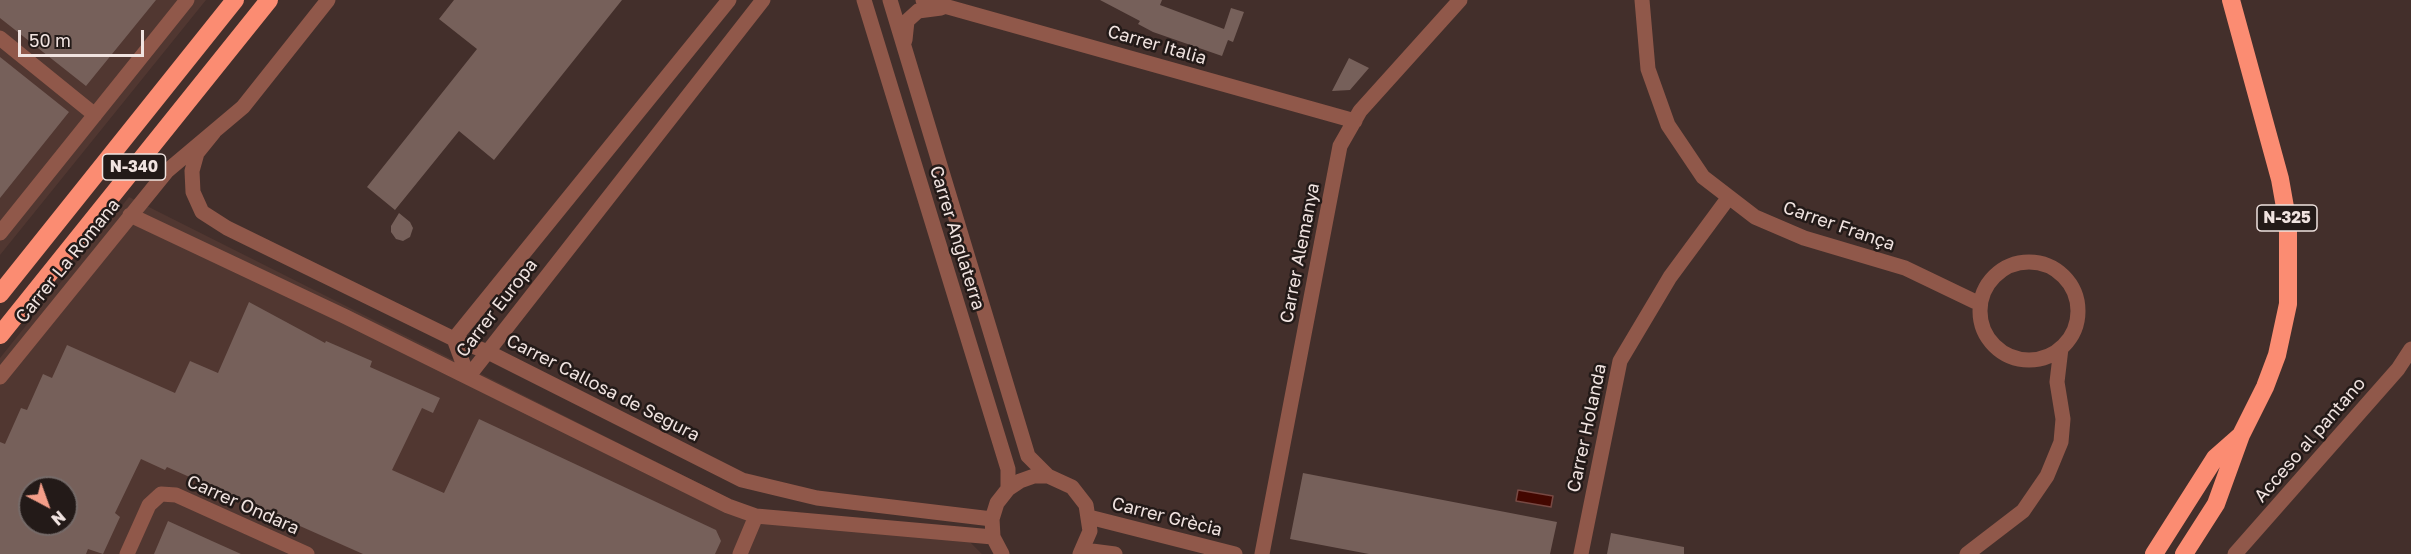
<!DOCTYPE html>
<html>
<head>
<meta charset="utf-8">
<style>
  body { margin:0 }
  #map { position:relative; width:2411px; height:554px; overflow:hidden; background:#432f2b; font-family:"Golos Text",sans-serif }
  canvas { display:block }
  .north { position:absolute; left:18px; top:476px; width:60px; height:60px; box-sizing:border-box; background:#231a18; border:2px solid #756a68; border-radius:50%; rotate:139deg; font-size:16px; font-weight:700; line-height:24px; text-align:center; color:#f0e3e0 }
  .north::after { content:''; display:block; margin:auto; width:21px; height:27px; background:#f49e89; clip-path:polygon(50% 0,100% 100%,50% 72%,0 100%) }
  .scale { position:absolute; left:18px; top:30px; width:126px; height:27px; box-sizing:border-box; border:3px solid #f0e3e0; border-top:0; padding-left:8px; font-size:18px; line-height:21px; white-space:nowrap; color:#f0e3e0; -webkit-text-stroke:4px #231a18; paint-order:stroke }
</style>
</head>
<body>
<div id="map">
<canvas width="2411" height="554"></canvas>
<div class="north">N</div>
<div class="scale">50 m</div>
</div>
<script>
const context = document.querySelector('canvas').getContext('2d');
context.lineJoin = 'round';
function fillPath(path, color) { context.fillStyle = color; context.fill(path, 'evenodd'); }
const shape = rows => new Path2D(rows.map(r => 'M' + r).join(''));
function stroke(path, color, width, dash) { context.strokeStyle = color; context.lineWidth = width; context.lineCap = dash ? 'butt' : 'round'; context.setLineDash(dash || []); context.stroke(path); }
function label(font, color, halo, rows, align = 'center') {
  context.font = font + ' "Golos Text",sans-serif'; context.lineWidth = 5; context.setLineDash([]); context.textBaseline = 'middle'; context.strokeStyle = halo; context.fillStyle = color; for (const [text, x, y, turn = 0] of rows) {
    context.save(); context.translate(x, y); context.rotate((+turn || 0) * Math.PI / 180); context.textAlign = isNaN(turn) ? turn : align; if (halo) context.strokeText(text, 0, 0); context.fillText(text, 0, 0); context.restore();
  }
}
const built = shape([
  [0,0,206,0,0,255],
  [129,197,750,509,967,539,982,554,0,554,0,358],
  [30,488,66,488,66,524,30,524]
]);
const water = shape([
  [1518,490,1553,496,1551,507,1516,501,1518,490]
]);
const building = shape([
  [0,0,156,0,86,86,0,18],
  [454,0,622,0,494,160,459,131,395,210,367,187,477,49,439,19],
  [1100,0,1162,0,1160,5,1224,29,1231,8,1244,12,1233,42,1228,40,1222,56,1153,32,1138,24,1140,21],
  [0,57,69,112,0,198],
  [1349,58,1369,68,1350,90,1332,91],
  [399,213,410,222,413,228,410,237,403,241,396,239,391,232,391,226],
  [249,302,325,343,326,341,372,361,370,367,440,398,433,413,422,408,392,470,444,493,479,419,716,530,721,541,715,554,363,554,167,467,165,470,141,459,115,513,120,517,103,554,88,549,86,554,0,554,0,442,5,444,21,408,27,410,43,374,52,378,67,345,175,393,190,361,218,373],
  [30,488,66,488,66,524,30,524],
  [1303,473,1557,522,1550,554,1369,554,1290,539],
  [168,521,212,541,241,554,154,554],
  [1611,533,1684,547,1684,554,1607,554]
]);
const street = shape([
  [864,0,1008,469,1008,489],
  [890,0,1028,456,1048,476],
  [923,0,1355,121],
  [1642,0,1648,69,1668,125,1703,177,1755,217,1804,238,1905,268,1980,304],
  [0,38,95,115],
  [905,40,907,21,918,11,941,8],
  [214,132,197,153,192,171,193,192,202,212,227,228,454,339,488,352,742,480,817,498,992,519],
  [130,215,344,316,728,506,756,516,993,537],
  [0,233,187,0],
  '1980 311a49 49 0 1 1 98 0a49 49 0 1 1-98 0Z',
  [0,377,167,171,243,107,328,0],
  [468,377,763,0],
  [468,377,454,339,729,0],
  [1089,517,1235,554],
  [1084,550,1115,554],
  [127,554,149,505,161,494,176,495,307,554],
  [740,554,756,516],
  [1002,554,993,537,992,519,997,503,1008,489,1020,481,1034,476,1048,476,1072,487,1086,505,1090,531,1080,554],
  [1262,554,1340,146,1360,111,1460,0],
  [1581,554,1620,361,1670,277,1729,197],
  [1967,554,2023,511,2047,476,2061,442,2063,419,2057,382,2061,348],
  [2235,554,2398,369,2411,349]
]);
const highway = shape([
  [0,294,235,0],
  [0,335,269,0],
  [2154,554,2215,458,2240,436],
  [2184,554,2216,504,2241,435,2265,387,2277,355,2288,304,2288,224,2280,179,2231,0]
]);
const shields = [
  [134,167,63],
  [2287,218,60]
];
const shieldNames = [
  ["N-340",134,167],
  ["N-325",2287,218]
];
const streetNames = [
  ["Carrer Italia",1157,45,16],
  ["Carrer França",1839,226,19],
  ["Carrer Anglaterra",957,238,73],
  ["Carrer Alemanya",1300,253,-79],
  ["Carrer La Romana",68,261,-51],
  ["Carrer Europa",497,308,-52],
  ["Carrer Callosa de Segura",603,388,27],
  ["Carrer Holanda",1587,428,-78],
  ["Acceso al pantano",2310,440,-49],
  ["Carrer Ondara",243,505,24],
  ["Carrer Grècia",1167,517,14]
];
fillPath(built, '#513731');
fillPath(water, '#430700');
stroke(water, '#774943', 1.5);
fillPath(building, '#76605a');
stroke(street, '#90584a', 15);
stroke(highway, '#fb8c72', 18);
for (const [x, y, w] of shields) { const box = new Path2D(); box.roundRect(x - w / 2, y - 13, w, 26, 4.5); context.fillStyle = '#231a18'; context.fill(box); stroke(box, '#f0e3e0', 1.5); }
label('bold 16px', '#f0e3e0', null, shieldNames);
label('18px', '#f0e3e0', '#231a18', streetNames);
</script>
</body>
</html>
